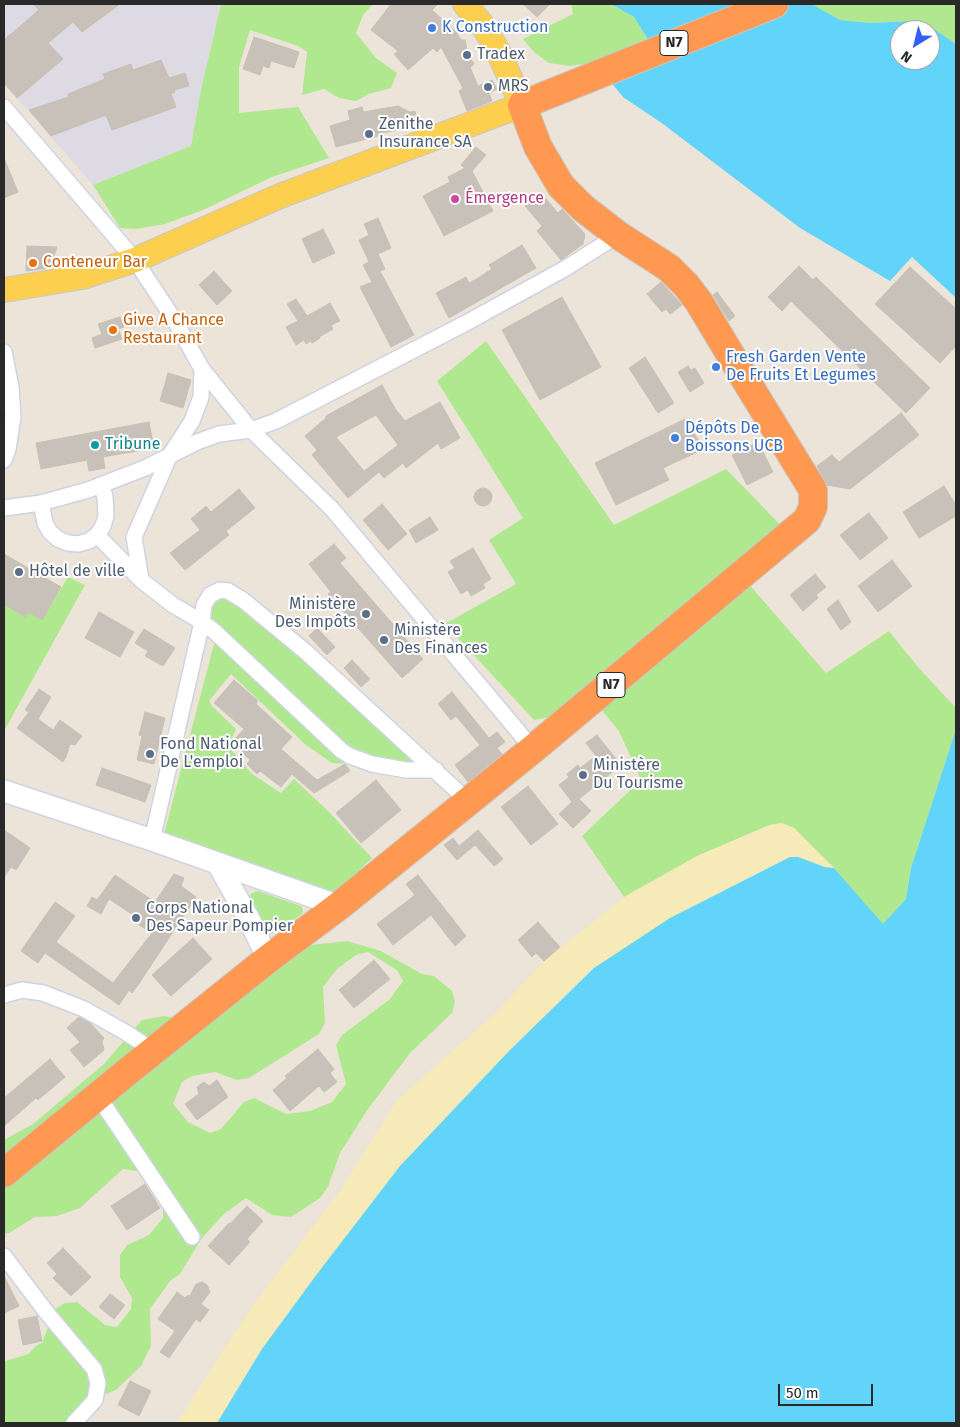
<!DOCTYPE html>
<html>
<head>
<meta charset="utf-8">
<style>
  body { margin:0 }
  #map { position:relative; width:960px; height:1427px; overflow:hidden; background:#ede4d9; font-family:"Fira Sans",sans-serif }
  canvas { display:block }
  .frame { position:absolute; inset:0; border:5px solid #292929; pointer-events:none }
  .north { position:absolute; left:890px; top:20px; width:50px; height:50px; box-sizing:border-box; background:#fff; border:1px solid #a9a9a9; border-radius:50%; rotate:216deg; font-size:14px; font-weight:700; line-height:20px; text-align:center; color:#292929 }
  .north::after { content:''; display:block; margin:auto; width:18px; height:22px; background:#335eff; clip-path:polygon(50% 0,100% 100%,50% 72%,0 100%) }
  .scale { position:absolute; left:778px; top:1384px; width:95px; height:22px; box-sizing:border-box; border:2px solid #292929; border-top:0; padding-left:6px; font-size:15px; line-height:18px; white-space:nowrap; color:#292929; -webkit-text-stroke:4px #fff; paint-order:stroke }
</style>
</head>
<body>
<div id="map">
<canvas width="960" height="1427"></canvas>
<div class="frame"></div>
<div class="north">N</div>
<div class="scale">50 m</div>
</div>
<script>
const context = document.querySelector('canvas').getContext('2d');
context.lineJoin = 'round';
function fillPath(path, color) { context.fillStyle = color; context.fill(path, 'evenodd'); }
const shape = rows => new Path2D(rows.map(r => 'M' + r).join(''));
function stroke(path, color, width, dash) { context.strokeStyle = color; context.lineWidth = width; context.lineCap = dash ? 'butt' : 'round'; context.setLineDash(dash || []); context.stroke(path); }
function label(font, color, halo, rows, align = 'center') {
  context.font = font + ' "Fira Sans",sans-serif'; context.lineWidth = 4; context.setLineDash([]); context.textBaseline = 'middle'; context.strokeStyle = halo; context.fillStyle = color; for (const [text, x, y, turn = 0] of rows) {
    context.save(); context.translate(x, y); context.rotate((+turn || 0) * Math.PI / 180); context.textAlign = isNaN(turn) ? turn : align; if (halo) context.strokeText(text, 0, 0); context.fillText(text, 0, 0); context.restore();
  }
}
const industrial = shape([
  [4,4,221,4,200,94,191,146,93,185,4,83]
]);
const green = shape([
  [221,4,373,4,363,15,356,33,376,58,397,73,391,88,369,94,356,101,339,98,324,89,302,95,307,52,298,46,250,30,239,67,239,113,298,107,329,158,272,177,203,210,165,224,136,229,120,228,93,185,191,146,200,94],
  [571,4,611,4,634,17,649,41,598,62,570,66,549,63,534,52,523,39,573,14],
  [816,4,956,4,956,44,934,29,909,21,870,23,840,20,811,5],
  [486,341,614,525,726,469,798,543,747,582,826,673,889,631,917,666,956,708,956,729,911,868,906,899,883,925,834,868,794,828,782,823,770,825,700,855,624,897,582,836,641,780,619,731,600,708,534,720,445,624,516,584,489,540,523,518,437,381],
  [68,577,85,585,4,731,4,604,25,617,28,612,42,620],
  [219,596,241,601,435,771,358,764,332,763,306,745,231,674,209,701,211,705,236,729,228,746,252,774,281,793,294,779,329,812,372,858,333,895,164,834,214,644,219,633,204,621],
  [258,891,301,906,303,909,302,914,281,930,273,933,266,932,251,905,249,896,252,893],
  [347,941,381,951,422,974,434,976,452,991,455,1002,452,1013,410,1053,368,1109,340,1153,328,1187,320,1198,291,1217,272,1215,246,1198,223,1215,202,1238,180,1274,170,1281,150,1309,151,1346,141,1366,116,1390,84,1403,67,1423,4,1423,4,1363,6,1361,28,1354,36,1346,42,1343,55,1309,65,1303,77,1302,105,1325,117,1327,131,1309,132,1298,120,1277,120,1255,127,1245,149,1235,163,1218,163,1188,145,1172,123,1169,80,1208,57,1216,35,1217,9,1233,4,1234,4,1140,33,1124,104,1064,142,1020,165,1016,200,1023,207,1022,246,995,299,950,310,945],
  [368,952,397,970,403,981,390,999,342,1035,336,1045,346,1084,332,1102,310,1111,286,1114,254,1098,244,1102,221,1129,210,1133,188,1122,173,1104,182,1082,192,1076,215,1072,237,1080,249,1078,319,1034,325,1023,323,987,337,969,356,955]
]);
const sand = shape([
  [782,823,794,828,834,868,825,867,798,857,594,968,510,1050,400,1166,317,1274,262,1349,217,1423,177,1423,246,1315,342,1188,397,1100,497,1012,544,961,624,897,699,855,770,825]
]);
const water = shape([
  [611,4,811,4,840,20,870,23,909,21,934,29,956,44,956,298,912,257,890,281,800,228,663,124,623,97,610,81,649,41,634,17],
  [900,30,930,30,930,60,900,60],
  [956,729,956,1423,217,1423,262,1349,317,1274,400,1166,510,1050,594,968,670,918,790,857,798,857,825,867,834,868,883,924,906,899,911,868]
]);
const building = shape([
  [33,4,120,4,82,32,73,22,48,43,63,59,17,98,4,83,4,40,39,10,33,4],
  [391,4,438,4,432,10,457,33,461,40,465,40,468,55,474,64,470,67,478,86,492,80,497,89,489,93,492,101,467,111,459,91,463,88,441,47,437,52,433,48,408,70,394,54,398,51,371,30,391,4],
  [523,4,550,4,537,17,523,4],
  [254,37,299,52,294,68,271,61,269,68,263,66,260,75,243,69,254,37],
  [161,60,169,78,185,73,189,86,174,90,175,92,171,94,176,107,112,130,106,115,51,136,29,110,69,97,68,94,105,79,103,74,131,64,133,70,161,60],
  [398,106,410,112,415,111,418,126,377,134,378,136,336,147,330,126,350,120,348,111,362,107,363,112,398,106],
  [476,147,486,155,472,171,493,211,444,236,423,196,450,182,448,177,465,168,461,165,476,147],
  [4,158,18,192,4,198,4,158],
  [541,193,558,213,562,209,585,234,583,244,561,260,537,231,542,226,525,206,541,193],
  [378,218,391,248,378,254,385,269,380,271,414,335,391,347,360,287,372,282,363,265,369,262,359,240,369,235,364,224,378,218],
  [323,229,335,253,313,263,302,239,323,229],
  [522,245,536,268,449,318,436,293,466,277,469,283,478,278,492,269,489,265,522,245],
  [27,246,57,247,50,268,26,271,27,246],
  [799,266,813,280,816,277,930,388,906,413,791,301,782,311,768,297,799,266],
  [910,267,956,309,956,346,940,363,875,304,910,267],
  [214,271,232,291,217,305,199,285,214,271],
  [661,282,682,305,670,314,666,309,662,312,647,294,661,282],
  [717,292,735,316,729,321,713,295,717,292],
  [562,297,601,367,540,400,502,330,562,297],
  [296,299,307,316,330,303,340,321,331,325,333,329,319,337,320,338,312,343,311,341,306,344,304,340,296,345,286,327,298,321,287,304,296,299],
  [120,317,124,327,118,329,122,339,95,348,92,338,102,334,98,324,120,317],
  [645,357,674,403,658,413,629,368,645,357],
  [688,366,691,370,695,368,704,383,690,392,678,372,688,366],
  [168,373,191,380,183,408,160,401,168,373],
  [382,385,396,410,405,421,440,402,460,438,441,449,438,443,406,468,403,463,384,478,379,472,348,498,312,455,317,450,305,436,326,418,326,416,382,385],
  [376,415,398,445,364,471,336,437,376,415],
  [901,413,919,435,850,489,827,485,817,466,832,455,839,462,901,413],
  [685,419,704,449,663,468,669,480,616,505,595,463,685,419],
  [149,422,154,448,103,457,105,468,89,471,87,460,41,469,36,443,149,422],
  [758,442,773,472,747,485,732,455,758,442],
  [944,486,956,505,956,516,919,538,903,512,944,486],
  '474 497a9 9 0 1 1 18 0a9 9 0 1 1-18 0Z',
  [239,489,255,508,226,531,229,535,185,570,170,553,200,530,191,519,206,506,211,512,239,489],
  [382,504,407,534,388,550,363,520,382,504],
  [869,513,888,538,860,560,840,535,869,513],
  [430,517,438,530,416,543,409,530,430,517],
  [334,544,346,558,340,563,423,659,402,678,328,594,331,592,309,564,334,544],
  [473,548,491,579,483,584,485,588,471,596,468,590,461,594,448,572,455,568,450,561,473,548],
  [4,554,61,587,42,620,28,612,25,617,4,604,4,554],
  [892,560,912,586,878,612,858,586,892,560],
  [815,574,826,587,816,595,818,598,803,611,790,595,815,574],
  [838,600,851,622,841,630,827,609,838,600],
  [99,612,134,632,120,657,85,638,99,612],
  [317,628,335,647,327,655,309,636,317,628],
  [144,629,175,648,163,666,145,656,148,651,135,643,144,629],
  [352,660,370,679,361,687,344,668,352,660],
  [234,680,258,701,256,704,292,737,281,749,317,780,345,764,350,771,314,793,292,774,281,787,260,771,257,774,247,764,250,760,232,742,244,729,214,703,234,680],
  [39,689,51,697,38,719,53,730,60,720,82,736,75,745,70,744,66,757,63,762,17,728,29,712,25,710,39,689],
  [452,692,489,738,497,732,505,742,497,748,502,754,468,782,455,765,480,745,456,716,451,720,438,704,452,692],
  [145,712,165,718,154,764,137,760,142,736,139,735,145,712],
  [597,735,621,765,579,799,591,811,573,828,559,814,572,802,559,785,569,777,567,774,578,765,580,768,596,756,586,743,597,735],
  [102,768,151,785,145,802,96,785,102,768],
  [376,780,401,810,361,843,336,813,376,780],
  [528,786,558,824,531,845,501,807,528,786],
  [4,830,30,848,16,870,11,867,4,877,4,830],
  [478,830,503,859,494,866,475,845,457,860,444,845,453,838,459,846,478,830],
  [174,874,184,878,181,886,196,897,138,985,132,993,129,990,119,1005,45,953,38,963,21,951,55,902,75,916,56,942,113,983,152,933,139,925,142,921,109,899,101,914,87,906,92,897,97,900,115,875,155,902,174,874],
  [418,875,466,936,455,946,431,915,393,945,377,924,415,895,406,884,418,875],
  [538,922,560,947,544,961,536,953,532,957,518,940,538,922],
  [193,938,212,959,171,996,152,975,193,938],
  [374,960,390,979,354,1008,339,990,374,960],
  [79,1017,90,1023,104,1038,102,1041,104,1050,84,1067,70,1050,80,1042,67,1028,79,1017],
  [318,1049,334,1069,330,1073,337,1082,324,1092,319,1086,290,1111,273,1090,287,1078,285,1076,318,1049],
  [50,1059,65,1077,38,1100,36,1098,4,1126,4,1098,50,1059],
  [217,1080,228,1097,197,1120,185,1104,199,1094,197,1087,204,1082,209,1086,217,1080],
  [145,1184,160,1208,127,1230,111,1206,145,1184],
  [247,1206,263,1221,247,1239,250,1242,229,1265,208,1246,229,1223,230,1224,247,1206],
  [63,1248,91,1277,71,1296,53,1278,57,1274,47,1263,63,1248],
  [4,1276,19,1306,4,1313,4,1276],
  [202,1282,207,1285,210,1292,201,1304,209,1310,200,1322,196,1319,169,1358,160,1352,175,1331,158,1319,177,1292,185,1298,188,1295,190,1296,196,1284,202,1282],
  [110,1294,125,1305,114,1319,99,1307,110,1294],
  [37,1316,42,1341,23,1345,18,1320,37,1316],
  [130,1381,151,1391,139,1416,118,1405,130,1381]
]);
const street = shape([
  [4,107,135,260,175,321,202,369,251,430,332,509,533,749],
  [4,352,11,387,13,417,8,449,4,460],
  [41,503,45,523,50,532,58,539,68,543,78,544,89,541,97,535,103,526,106,516,105,496,100,485],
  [4,508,41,503,88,490,145,468,197,442,219,434,251,430,276,421,466,323,566,268,618,235],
  [97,535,141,580,173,605,202,622,214,631,342,751,350,756,372,764,406,770,436,770],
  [141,580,134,537,170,455,192,421,201,397,202,369],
  [152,840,202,622,204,605,210,595,220,590,228,591,243,600,306,652,468,801],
  [4,995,22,990,43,993,84,1009,125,1032,154,1051],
  [98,1096,192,1237],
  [4,1256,47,1313,94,1369,98,1383,95,1400,74,1423]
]);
const secondary = shape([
  [4,791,152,840,339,906],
  [218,864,250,921,268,959]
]);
const primary = shape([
  [4,290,82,277,135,260,280,196,522,105,498,51,484,27,465,4]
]);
const highway = shape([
  [4,1173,132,1068,268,959,339,906,533,749,807,520,813,507,813,490,748,384,699,302,686,285,669,268,618,235,583,208,561,186,538,147,522,105,774,4]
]);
const markers = [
  [432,28,5,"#3f7fe0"],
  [467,55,5,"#5c6f8a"],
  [488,87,5,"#5c6f8a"],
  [369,134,5,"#5c6f8a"],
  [455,199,5,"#d1479c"],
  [33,263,5,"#e8710a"],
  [113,330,5,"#e8710a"],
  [716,367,5,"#3f7fe0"],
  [675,438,5,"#3f7fe0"],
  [95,445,5,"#0f9aa8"],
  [19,572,5,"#5c6f8a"],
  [366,614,5,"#5c6f8a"],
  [384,640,5,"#5c6f8a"],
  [150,754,5,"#5c6f8a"],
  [583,775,5,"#5c6f8a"],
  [136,918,5,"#5c6f8a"]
];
const shields = [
  [674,43,28],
  [611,685,28]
];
const shieldNames = [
  ["N7",674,43],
  ["N7",611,685]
];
const shopNames = [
  ["K Construction",442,28],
  ["Fresh Garden Vente",726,358],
  ["De Fruits Et Legumes",726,376],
  ["Dépôts De",685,429],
  ["Boissons UCB",685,447]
];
const serviceNames = [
  ["Tradex",477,55],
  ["MRS",498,87],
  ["Zenithe",379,125],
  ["Insurance SA",379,143],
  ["Hôtel de ville",29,572],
  ["Ministère",356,605,"right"],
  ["Des Impôts",356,623,"right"],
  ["Ministère",394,631],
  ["Des Finances",394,649],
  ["Fond National",160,745],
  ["De L'emploi",160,763],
  ["Ministère",593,766],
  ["Du Tourisme",593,784],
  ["Corps National",146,909],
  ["Des Sapeur Pompier",146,927]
];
const hotelNames = [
  ["Émergence",465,199]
];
const foodNames = [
  ["Conteneur Bar",43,263],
  ["Give A Chance",123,321],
  ["Restaurant",123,339]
];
const cultureNames = [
  ["Tribune",105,445]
];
fillPath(industrial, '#dddae4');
fillPath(green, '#b0e890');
fillPath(sand, '#f5eab8');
fillPath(water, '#62d4f9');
fillPath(building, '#c8c1b9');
stroke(building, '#c8c0b3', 1);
stroke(street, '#ced3e3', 18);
stroke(secondary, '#ced3e3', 24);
stroke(primary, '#c7c7c7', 26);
stroke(highway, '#c7c7c7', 30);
stroke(street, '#fff', 15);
stroke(secondary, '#fff', 21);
stroke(primary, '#fdcf4e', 24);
stroke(highway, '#ff9851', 28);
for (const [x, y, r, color] of markers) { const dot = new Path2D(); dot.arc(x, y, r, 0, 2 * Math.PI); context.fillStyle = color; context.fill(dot); stroke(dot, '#fff', 2); }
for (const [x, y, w] of shields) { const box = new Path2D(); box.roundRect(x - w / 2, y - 12.5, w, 25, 4); context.fillStyle = '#fff'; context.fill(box); stroke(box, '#292929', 1); }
label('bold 15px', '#292929', null, shieldNames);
label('16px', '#366cbe', '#fff', shopNames, 'left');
label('16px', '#4e5e75', '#fff', serviceNames, 'left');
label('16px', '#b23c85', '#fff', hotelNames, 'left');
label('16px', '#c56008', '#fff', foodNames, 'left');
label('16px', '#0d838f', '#fff', cultureNames, 'left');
</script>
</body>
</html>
